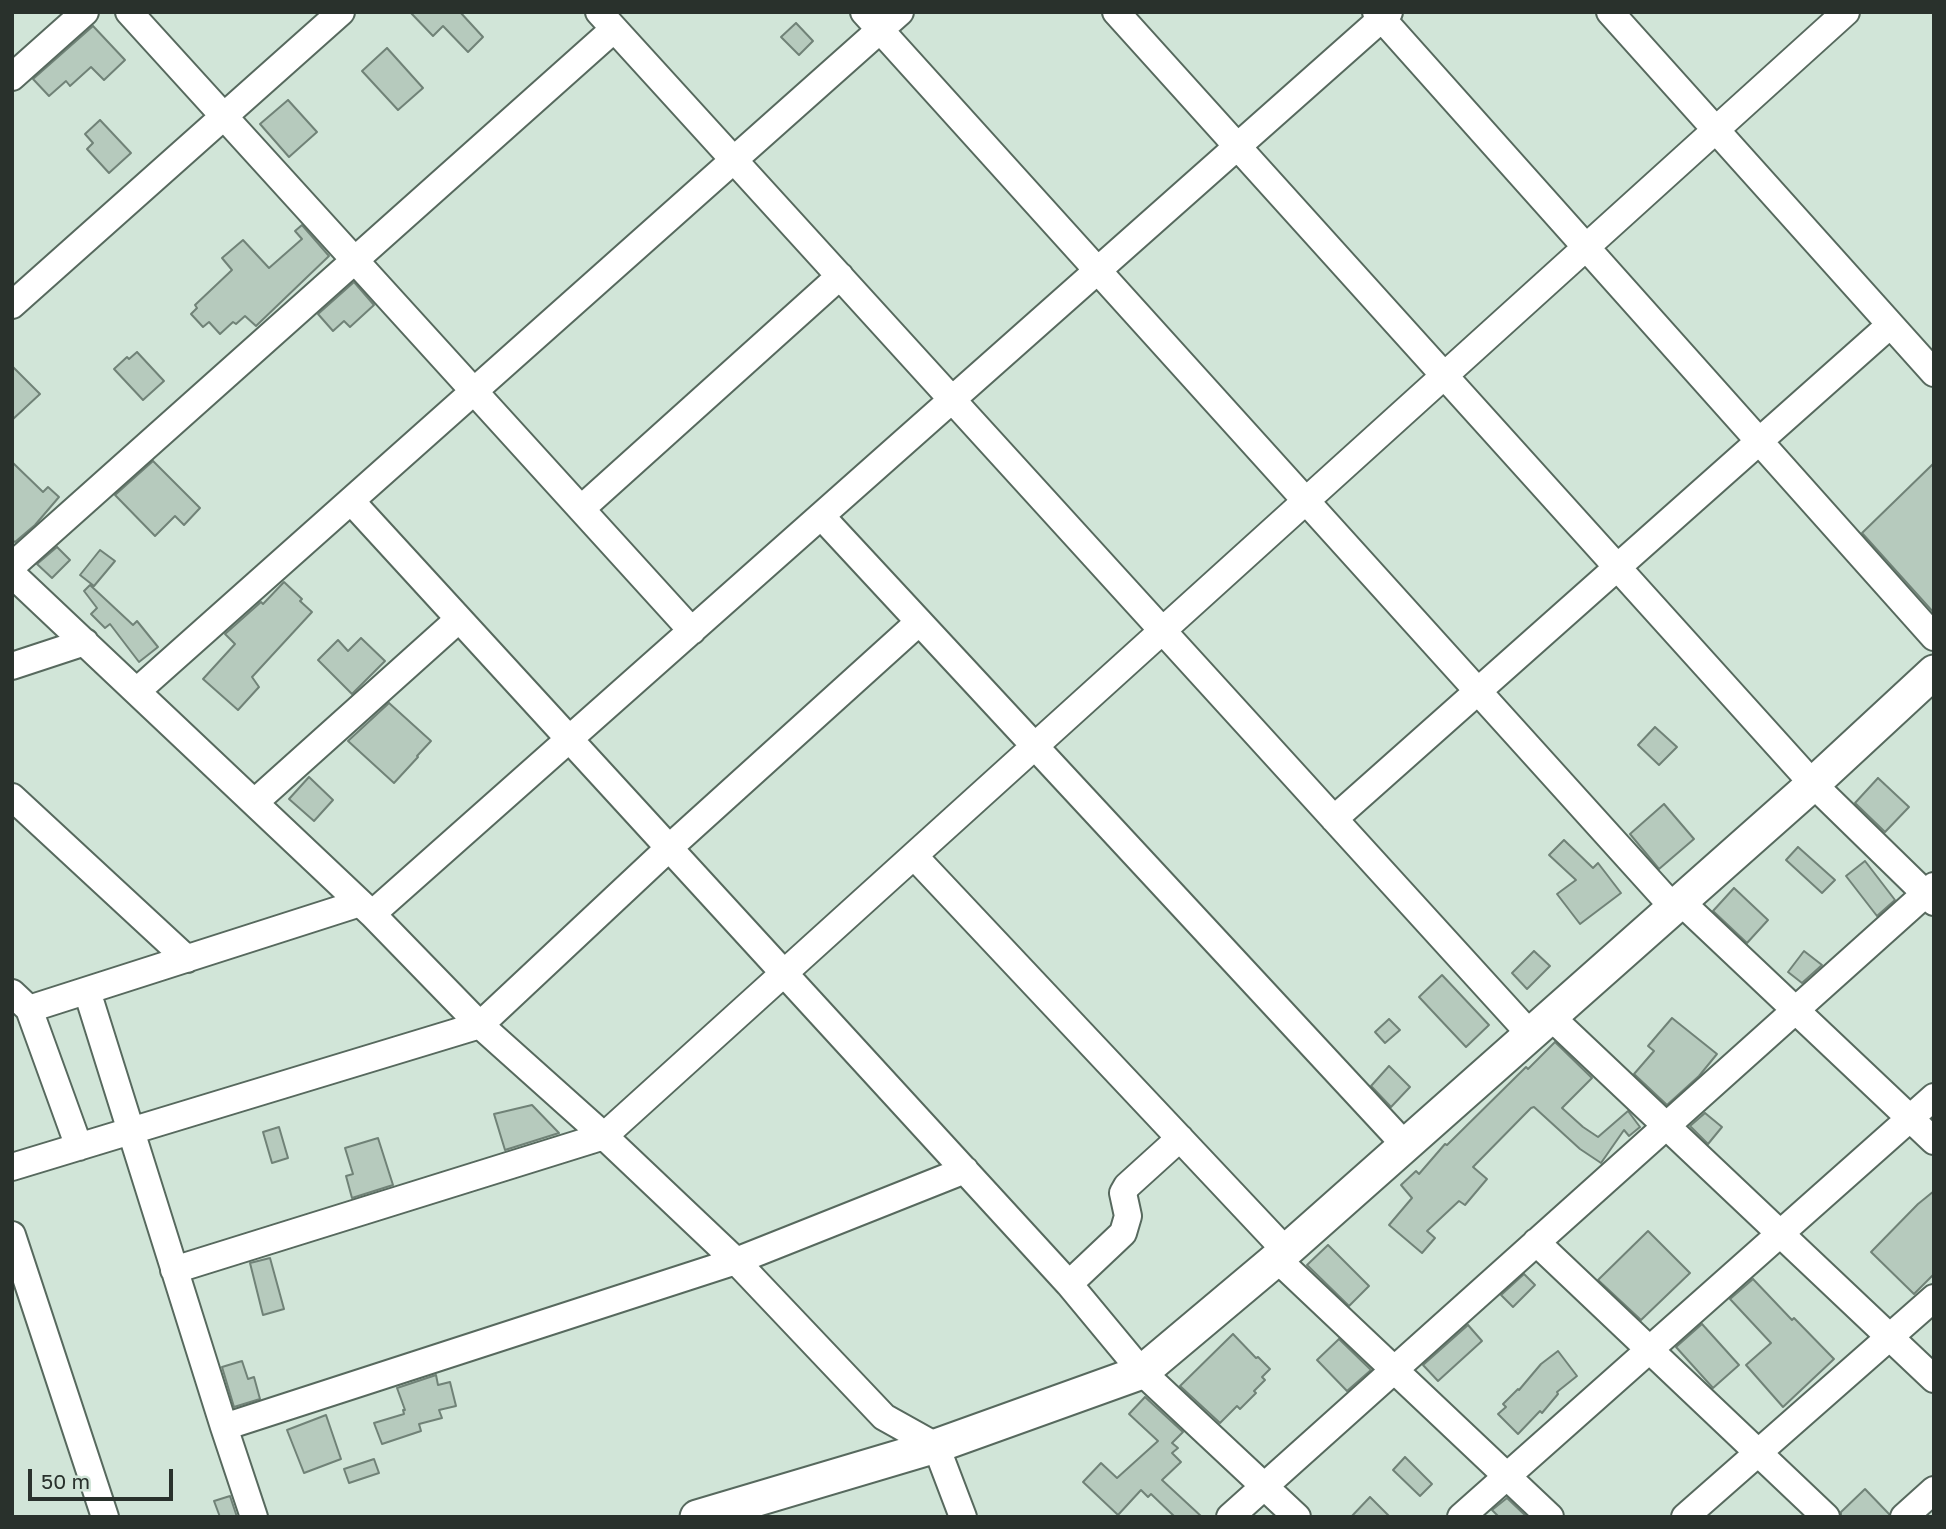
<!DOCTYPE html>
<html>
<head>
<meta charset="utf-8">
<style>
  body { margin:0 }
  #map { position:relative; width:1946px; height:1529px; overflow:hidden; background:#d1e5d8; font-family:"Golos Text",sans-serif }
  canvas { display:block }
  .frame { position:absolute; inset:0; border:14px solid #29312c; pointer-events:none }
  .scale { position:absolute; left:28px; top:1469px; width:145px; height:32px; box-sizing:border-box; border:4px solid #29312c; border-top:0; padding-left:9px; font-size:21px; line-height:24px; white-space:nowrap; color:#29312c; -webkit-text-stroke:5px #d1e5d8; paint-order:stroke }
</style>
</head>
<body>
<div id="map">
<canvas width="1946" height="1529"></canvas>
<div class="frame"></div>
<div class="scale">50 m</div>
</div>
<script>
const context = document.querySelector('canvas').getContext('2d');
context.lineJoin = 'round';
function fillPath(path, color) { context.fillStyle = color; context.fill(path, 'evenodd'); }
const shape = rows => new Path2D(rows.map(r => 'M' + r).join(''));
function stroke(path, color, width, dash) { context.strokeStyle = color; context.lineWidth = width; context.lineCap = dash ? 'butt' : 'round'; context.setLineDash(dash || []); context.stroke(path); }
const building = shape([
  [410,12,460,12,483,37,468,52,443,26,433,36,410,12],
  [796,23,813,41,799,55,781,37,796,23],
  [93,26,125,60,104,80,91,67,70,86,66,81,49,96,33,79,93,26],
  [387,48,423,88,398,110,362,71,387,48],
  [288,100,317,132,289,157,260,124,288,100],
  [100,120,131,153,109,173,87,149,93,143,85,134,100,120],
  [302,225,329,256,256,326,245,316,236,324,233,322,220,334,209,322,203,327,191,314,197,308,195,305,232,270,222,258,243,240,269,268,302,239,295,231,302,225],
  [354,282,374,305,350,327,344,321,333,331,318,314,354,282],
  [137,352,164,381,143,400,114,369,127,357,129,359,137,352],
  [12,366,40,394,12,420,12,366],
  [153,461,200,508,184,525,175,516,155,536,115,495,153,461],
  [12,462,43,492,48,487,59,497,35,525,15,542,12,540,12,462],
  [1934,463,1934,613,1862,533,1934,463],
  [57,547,70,560,52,578,37,564,57,547],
  [100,550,115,561,94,586,80,575,100,550],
  [284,582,302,599,300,601,312,612,252,677,259,687,238,710,203,679,235,644,225,634,261,602,263,604,284,582],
  [90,585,133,625,137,621,158,647,139,662,110,624,105,628,91,614,97,608,84,591,90,585],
  [361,638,385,661,352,694,318,660,338,640,348,651,361,638],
  [389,703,431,741,417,756,418,757,394,783,348,741,389,703],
  [1655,727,1677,747,1659,765,1638,745,1655,727],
  [309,777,333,800,314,821,289,799,309,777],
  [1878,778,1909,807,1885,832,1855,803,1878,778],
  [1664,804,1694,839,1659,869,1630,834,1664,804],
  [1564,840,1593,868,1598,863,1621,893,1580,924,1557,894,1576,880,1549,855,1564,840],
  [1798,847,1835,880,1822,893,1786,860,1798,847],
  [1865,861,1895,900,1877,916,1846,876,1865,861],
  [1734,888,1768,920,1747,943,1713,911,1734,888],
  [1534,951,1550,966,1527,989,1512,973,1534,951],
  [1804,951,1822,965,1802,983,1788,972,1804,951],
  [1442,975,1489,1025,1466,1047,1419,997,1442,975],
  [1672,1018,1717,1054,1699,1076,1667,1105,1634,1074,1654,1051,1648,1046,1672,1018],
  [1389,1019,1400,1030,1385,1043,1375,1032,1389,1019],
  [1555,1042,1592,1078,1562,1108,1583,1127,1598,1137,1628,1111,1640,1127,1629,1136,1624,1130,1601,1163,1580,1149,1534,1107,1531,1108,1473,1167,1487,1179,1465,1205,1459,1201,1427,1231,1435,1238,1422,1253,1389,1225,1412,1198,1401,1185,1416,1171,1419,1174,1445,1144,1447,1145,1526,1067,1528,1069,1555,1042],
  [1389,1066,1410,1087,1391,1107,1371,1086,1389,1066],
  [532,1105,559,1133,505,1150,494,1114,532,1105],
  [1705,1113,1722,1127,1708,1144,1690,1126,1705,1113],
  [279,1127,288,1158,272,1163,263,1132,279,1127],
  [378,1138,393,1185,352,1198,346,1176,353,1174,345,1148,378,1138],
  [1934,1191,1934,1274,1914,1294,1871,1252,1918,1204,1934,1191],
  [1648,1231,1690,1273,1641,1320,1598,1280,1648,1231],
  [1328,1245,1369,1286,1349,1306,1307,1265,1328,1245],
  [270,1258,284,1309,263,1315,250,1263,270,1258],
  [1524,1274,1535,1285,1513,1307,1501,1295,1524,1274],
  [1753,1279,1792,1320,1794,1318,1834,1359,1783,1407,1746,1365,1771,1343,1730,1299,1753,1279],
  [1702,1324,1739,1365,1713,1388,1676,1347,1702,1324],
  [1468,1325,1482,1341,1438,1381,1423,1365,1468,1325],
  [1233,1334,1256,1358,1258,1357,1270,1369,1262,1377,1265,1380,1254,1391,1256,1393,1240,1409,1237,1406,1220,1423,1180,1386,1233,1334],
  [1339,1339,1371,1370,1347,1391,1317,1360,1339,1339],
  [1558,1351,1577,1376,1557,1392,1558,1394,1542,1413,1540,1411,1518,1434,1498,1414,1506,1407,1503,1404,1518,1389,1519,1390,1541,1364,1558,1351],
  [242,1361,248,1379,254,1377,260,1399,234,1407,222,1367,242,1361],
  [436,1375,438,1385,450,1382,456,1406,439,1410,442,1418,419,1424,421,1431,382,1444,374,1423,404,1414,403,1410,405,1410,397,1388,436,1375],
  [1145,1397,1183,1432,1172,1443,1178,1448,1172,1453,1181,1462,1162,1480,1202,1517,1175,1517,1151,1494,1148,1497,1141,1490,1118,1515,1083,1482,1101,1463,1117,1478,1158,1441,1129,1414,1145,1397],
  [326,1415,341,1459,304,1473,287,1430,326,1415],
  [1405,1457,1432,1484,1420,1496,1393,1470,1405,1457],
  [374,1459,379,1473,349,1483,344,1469,374,1459],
  [1865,1489,1889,1514,1889,1517,1841,1517,1841,1512,1865,1489],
  [230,1496,237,1517,220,1517,214,1501,230,1496],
  [1370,1497,1390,1517,1351,1517,1370,1497],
  [1507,1498,1527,1517,1499,1517,1492,1510,1507,1498]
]);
const minor = shape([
  [129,12,692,631],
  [599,12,1530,1034],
  [864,12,1673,907],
  [1116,12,1813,784,1934,902],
  [1376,12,1934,637],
  [1610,12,1934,373],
  [12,77,85,12],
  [12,305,341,12],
  [351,501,1069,1284,1142,1372,1297,1517],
  [581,509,840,276],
  [822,517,1405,1145],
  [12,566,614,29],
  [12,574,372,914,480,1025,604,1136,736,1261,884,1417,936,1446,963,1517],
  [12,666,85,642],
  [137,691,900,12],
  [12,797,187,959],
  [255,802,459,619],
  [1334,819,1890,325],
  [915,857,1286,1251],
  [1680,901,1934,1141],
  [372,914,1389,12],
  [87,991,224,1427,254,1517],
  [12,993,29,1009,79,1147],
  [29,1009,360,903],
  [1550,1016,1934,1379],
  [12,1167,480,1025,669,848,919,622],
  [12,1235,105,1517],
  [1536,1242,1826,1517],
  [1277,1259,1550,1517],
  [174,1270,604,1136,1846,12],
  [1069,1284,1123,1233,1128,1216,1123,1193,1127,1186,1180,1138],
  [224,1427,736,1261,965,1170],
  [1230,1517,1934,886],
  [1461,1517,1934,1097],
  [1685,1517,1934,1298],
  [1904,1517,1934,1490]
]);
const major = shape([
  [697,1517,936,1446,1142,1372,1286,1251,1813,784,1934,672]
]);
fillPath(building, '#b6cabd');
stroke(building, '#708277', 2);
stroke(minor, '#57695e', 30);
stroke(major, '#57695e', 37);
stroke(minor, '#fff', 26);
stroke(major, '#fff', 33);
</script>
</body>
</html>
